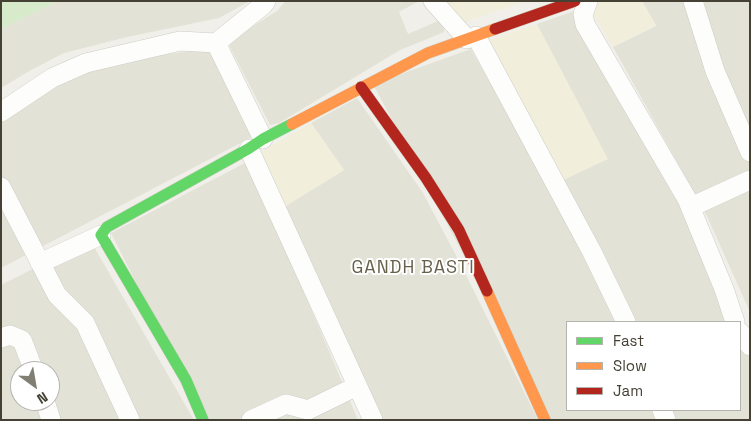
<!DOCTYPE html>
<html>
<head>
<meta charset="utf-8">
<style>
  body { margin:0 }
  #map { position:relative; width:751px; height:421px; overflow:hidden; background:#f0efe9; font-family:"Space Grotesk",sans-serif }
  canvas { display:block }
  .frame { position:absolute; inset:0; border:2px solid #454235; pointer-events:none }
  .legend { position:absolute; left:566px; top:321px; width:175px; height:90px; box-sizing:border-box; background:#fff; border:1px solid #b5b3ae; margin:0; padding:6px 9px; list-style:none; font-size:15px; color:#454235 }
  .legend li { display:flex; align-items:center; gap:10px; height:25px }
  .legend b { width:25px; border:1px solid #b5b3ae }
  .north { position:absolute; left:10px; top:361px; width:50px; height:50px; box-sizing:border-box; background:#fff; border:1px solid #b5b3ae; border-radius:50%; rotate:148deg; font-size:14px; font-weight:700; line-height:20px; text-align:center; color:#454235 }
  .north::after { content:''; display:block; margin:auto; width:18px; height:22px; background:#817f74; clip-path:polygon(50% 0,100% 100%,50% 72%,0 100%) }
</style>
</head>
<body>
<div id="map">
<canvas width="751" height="421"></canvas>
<div class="frame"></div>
<ul class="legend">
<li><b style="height:6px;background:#63d668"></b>Fast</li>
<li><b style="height:6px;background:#ff974d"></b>Slow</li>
<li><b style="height:6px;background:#b3261e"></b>Jam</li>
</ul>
<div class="north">N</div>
</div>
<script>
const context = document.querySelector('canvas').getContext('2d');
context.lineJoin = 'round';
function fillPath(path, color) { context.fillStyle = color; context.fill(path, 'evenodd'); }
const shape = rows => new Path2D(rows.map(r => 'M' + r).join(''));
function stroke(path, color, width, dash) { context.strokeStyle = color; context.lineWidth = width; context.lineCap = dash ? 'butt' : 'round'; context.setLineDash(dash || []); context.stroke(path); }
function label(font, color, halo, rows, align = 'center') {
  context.font = font + ' "Space Grotesk",sans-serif'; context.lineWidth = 4; context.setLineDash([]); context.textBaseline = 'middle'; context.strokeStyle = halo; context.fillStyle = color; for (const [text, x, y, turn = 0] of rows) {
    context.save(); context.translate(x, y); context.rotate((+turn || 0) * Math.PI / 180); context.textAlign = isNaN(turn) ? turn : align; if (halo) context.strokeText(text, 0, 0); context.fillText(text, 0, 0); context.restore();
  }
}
const residential = shape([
  [58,1,250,1,219,18,127,37,64,53,31,70,1,88,1,29],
  [284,1,419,1,399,12,408,34,440,20,444,28,444,32,400,50,279,123,270,125,230,47,229,41,277,11,284,3],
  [642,1,750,1,750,312,707,216,613,47,656,26],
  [577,10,667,173,750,343,750,420,672,420,668,410,740,410,740,322,630,322,557,183,537,24],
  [206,49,212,50,252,137,1,268,1,112,77,68,131,59],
  [471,49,575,235,619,322,567,322,567,410,657,410,661,420,551,420,373,84],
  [357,98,423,193,461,265,538,420,372,420,281,209,344,170,311,123],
  [245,163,250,164,358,420,205,420,111,233],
  [90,240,194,420,58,420,50,400,50,371,38,371,1,330,1,285],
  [7,344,14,345,24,371,20,371,20,401,35,401,42,420,1,420,1,345]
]);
const commercial = shape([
  [450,1,525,1,463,23,444,6],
  [597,1,642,1,656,25,613,47,594,15,594,5],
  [537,24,608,159,557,183,487,41],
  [311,123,344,170,281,209,259,160,263,151]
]);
const green = shape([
  [1,1,58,1,1,29]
]);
const street = shape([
  [433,1,467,39],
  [588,1,583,14,585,24,687,199,724,289,735,322],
  [693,1,715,71,750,152],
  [476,36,592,252,626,322],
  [216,43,263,5,266,1],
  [1,112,52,78,86,63,180,41,216,43,263,139],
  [249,149,373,420],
  [1,187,57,295,85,323,130,420],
  [691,207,750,180],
  [40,263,101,235],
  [740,332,750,346],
  [1,338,10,335,22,340,34,371],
  [45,401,51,420],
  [662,410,666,420],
  [251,420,286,404,308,410,357,386]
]);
const fast = shape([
  [203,420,186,380,101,235,107,227,248,149,263,139,292,124]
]);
const slow = shape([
  [292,124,428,53,495,29],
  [487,291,545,420]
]);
const jam = shape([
  [495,29,575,1],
  [361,87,426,178,459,230,487,291]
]);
const quarterNames = [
  ["GANDH BASTI",413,268]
];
fillPath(residential, '#e3e2d6');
fillPath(commercial, '#f2eedc');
fillPath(green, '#d7eac9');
stroke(street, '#cecdc6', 20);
stroke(fast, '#cecec0', 12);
stroke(slow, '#cecec0', 12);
stroke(jam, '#cecec0', 12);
stroke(street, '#fdfdfc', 19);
stroke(fast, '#63d668', 11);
stroke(slow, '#ff974d', 11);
stroke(jam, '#b3261e', 11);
context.letterSpacing = '1px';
label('18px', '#68624d', '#fff', quarterNames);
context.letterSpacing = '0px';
</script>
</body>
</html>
